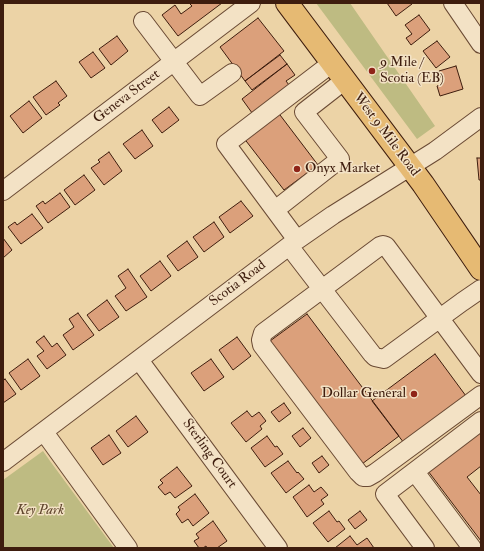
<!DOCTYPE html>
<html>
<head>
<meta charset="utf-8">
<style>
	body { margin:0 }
	#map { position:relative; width:484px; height:551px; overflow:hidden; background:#ecd3a6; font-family:"IM FELL Double Pica",serif }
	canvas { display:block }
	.frame { position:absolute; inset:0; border:4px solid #3e1d0e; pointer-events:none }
</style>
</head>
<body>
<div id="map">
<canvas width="484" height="551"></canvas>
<div class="frame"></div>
</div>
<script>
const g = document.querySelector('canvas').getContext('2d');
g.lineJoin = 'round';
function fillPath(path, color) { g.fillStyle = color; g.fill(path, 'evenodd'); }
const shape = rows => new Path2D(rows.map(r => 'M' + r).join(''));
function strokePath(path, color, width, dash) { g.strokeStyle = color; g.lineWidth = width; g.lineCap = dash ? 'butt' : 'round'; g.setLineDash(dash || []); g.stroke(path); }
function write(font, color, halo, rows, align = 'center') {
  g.font = font + ' "IM FELL Double Pica",serif'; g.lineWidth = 3; g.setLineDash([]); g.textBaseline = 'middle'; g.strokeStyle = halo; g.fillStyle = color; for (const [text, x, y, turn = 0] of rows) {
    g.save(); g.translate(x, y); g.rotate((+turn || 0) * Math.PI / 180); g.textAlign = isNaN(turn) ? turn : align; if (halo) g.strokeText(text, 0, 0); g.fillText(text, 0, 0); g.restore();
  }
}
const green = shape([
	[316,3,350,3,435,126,417,139],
	[43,451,50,461,114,548,3,548,3,480]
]);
const building = shape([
	[189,3,222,3,178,36,162,15,175,5,181,14,192,6,189,3],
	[387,3,411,3,412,4,396,16,387,3],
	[419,15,430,30,411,45,406,38,412,34,405,25,419,15],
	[258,18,284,51,245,81,220,47,258,18],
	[117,36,128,51,111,65,99,49,117,36],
	[437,41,450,57,436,68,423,51,437,41],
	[93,52,105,68,91,78,79,62,93,52],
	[280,55,287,64,252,90,245,81,280,55],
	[287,64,295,75,286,81,292,89,255,117,242,99,287,64],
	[456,66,463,89,440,96,437,86,443,84,439,71,456,66],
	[56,81,67,96,58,103,60,105,46,115,33,97,56,81],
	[29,101,42,118,23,133,10,116,29,101],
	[169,107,179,120,162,133,152,120,169,107],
	[277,111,318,165,284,190,243,137,277,111],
	[142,130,153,146,135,159,123,144,142,130],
	[109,152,122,171,104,185,91,168,100,162,98,160,109,152],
	[477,158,481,158,481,180,479,180,477,158],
	[84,175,95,190,75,205,64,190,84,175],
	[60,193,70,207,48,223,36,206,43,201,45,204,60,193],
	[241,201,253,216,230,233,219,217,241,201],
	[32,214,43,228,21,244,8,227,15,222,17,225,32,214],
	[214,222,224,237,204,252,193,237,214,222],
	[3,238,12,250,3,258,3,238],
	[187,241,198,257,178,271,167,256,187,241],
	[160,261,171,276,151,291,140,276,160,261],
	[128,269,147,297,126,311,115,296,126,288,118,276,128,269],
	[107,300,119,317,99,331,87,315,107,300],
	[78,313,94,335,73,350,63,335,74,327,69,319,78,313],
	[307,314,399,436,362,464,270,341,307,314],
	[44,336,52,347,57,343,66,355,47,369,37,356,44,351,36,342,44,336],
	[237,337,251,356,233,370,219,350,237,337],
	[435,354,466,396,404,443,372,401,435,354],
	[28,359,40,376,21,390,9,373,28,359],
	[211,359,224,377,204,391,191,373,211,359],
	[5,379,16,394,3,403,3,381,5,379],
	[284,403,291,413,279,422,271,412,284,403],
	[247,411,252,417,259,412,266,421,260,426,262,429,246,442,231,423,247,411],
	[136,416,148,432,128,447,116,431,136,416],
	[303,428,311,438,300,447,292,436,303,428],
	[481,432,481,466,467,477,481,495,481,541,428,471,481,432],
	[109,435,121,453,103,465,91,448,109,435],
	[267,436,275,447,277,446,283,454,265,467,251,448,267,436],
	[322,456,329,465,319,473,312,463,322,456],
	[288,461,297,473,298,472,304,479,286,493,271,473,288,461],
	[177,467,192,486,175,498,170,492,165,495,158,487,163,483,160,480,177,467],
	[309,485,314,492,321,487,328,495,321,500,324,504,307,517,293,497,309,485],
	[195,494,209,513,193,526,188,519,182,523,176,514,180,510,178,507,195,494],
	[329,511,337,522,339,521,345,529,328,542,313,523,329,511],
	[360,511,367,520,355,529,348,520,360,511],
	[213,521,227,541,217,548,207,548,206,546,203,548,199,548,194,541,199,538,196,534,213,521],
	[350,536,357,545,367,538,374,548,335,548,350,536]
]);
const minor = shape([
	[453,3,481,44],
	[143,21,200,96,232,73],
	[3,191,251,3],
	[275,210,340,159,304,112,345,80],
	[297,240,226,144,332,63],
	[289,246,372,354,375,357,384,359,462,302,481,289],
	[139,360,278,548],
	[481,374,386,246,383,245,380,246,263,333,261,340,262,345,358,472,363,477,368,477,375,473,481,395],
	[44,432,128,548],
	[3,462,297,240,333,215,435,151,481,117],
	[415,472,472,548],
	[425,548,385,494,481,421]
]);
const major = shape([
	[287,3,423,184,481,269]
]);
const markers = [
	[372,71,4,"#8f2418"],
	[297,169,4,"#8f2418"],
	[414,394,4,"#8f2418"]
];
const poiNames = [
	["9 Mile /",380,63],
	["Scotia (EB)",380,79],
	["Onyx Market",305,169],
	["Dollar General",406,394,"right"]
];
const streetNames = [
	["Geneva Street",127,97,-37],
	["West 9 Mile Road",386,135,53],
	["Scotia Road",238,284,-37],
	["Sterling Court",209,454,54]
];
const parkNames = [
	["Key Park",40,511]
];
fillPath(green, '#bebb82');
fillPath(building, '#dba07b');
strokePath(building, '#3e1d0e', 1);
strokePath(minor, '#6a4a34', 20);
strokePath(major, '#3e1d0e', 24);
strokePath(minor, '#f3e2c5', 18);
strokePath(major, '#e6ba73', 22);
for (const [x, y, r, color] of markers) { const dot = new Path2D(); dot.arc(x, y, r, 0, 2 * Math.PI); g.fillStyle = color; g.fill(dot); strokePath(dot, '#f3e2c5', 1.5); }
write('14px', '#3e1d0e', '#f3e2c5', poiNames, 'left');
write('14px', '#3e1d0e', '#f3e2c5', streetNames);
write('italic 14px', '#5e442b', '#f3e2c5', parkNames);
</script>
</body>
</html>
